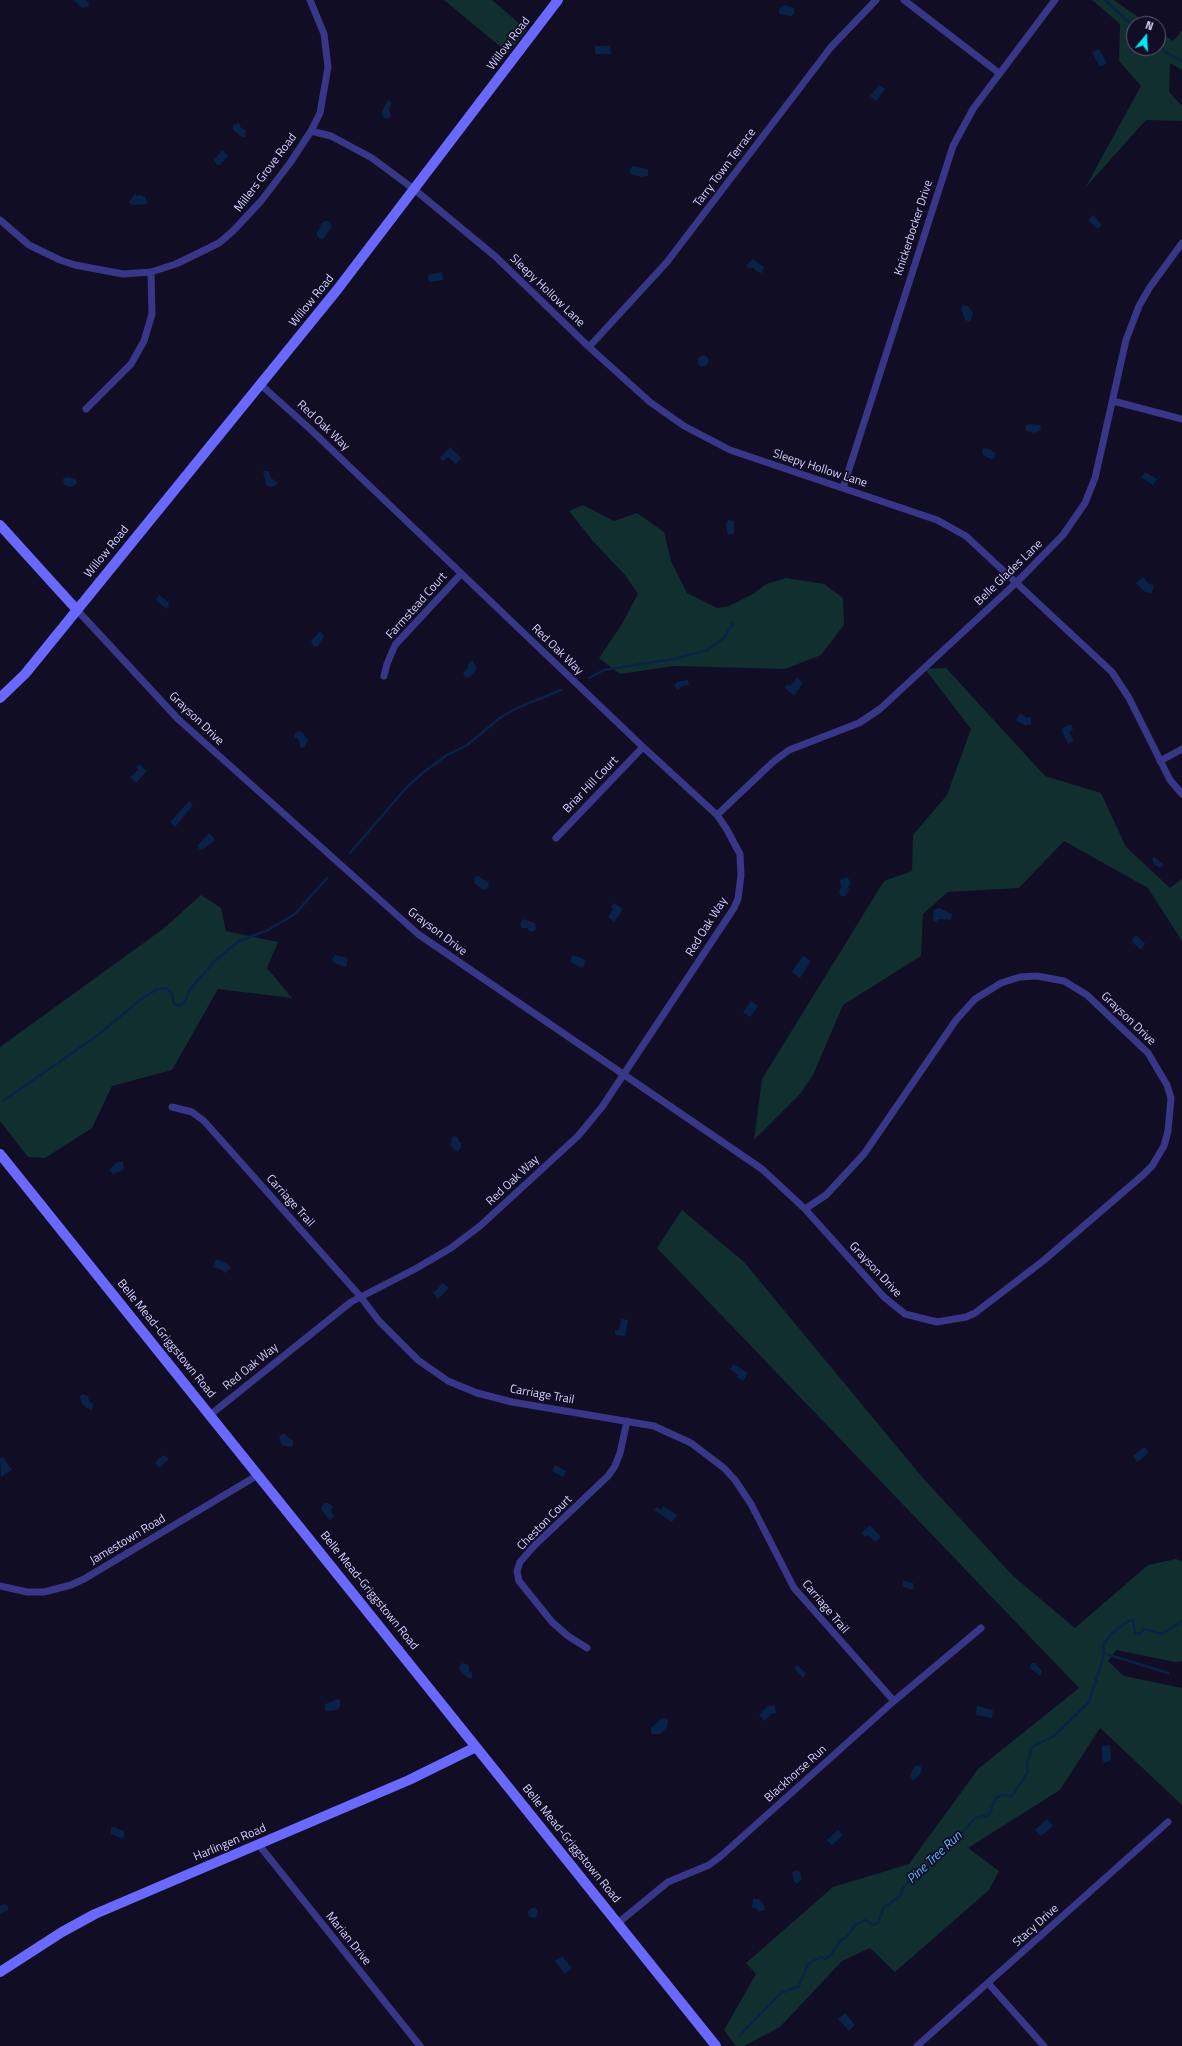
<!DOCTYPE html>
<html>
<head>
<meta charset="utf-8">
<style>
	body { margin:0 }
	#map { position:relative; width:1182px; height:2046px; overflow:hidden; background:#110d25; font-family:"Titillium Web",sans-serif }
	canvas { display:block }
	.north { position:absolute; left:1126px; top:16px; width:40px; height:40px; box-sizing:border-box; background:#110d25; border:1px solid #605b7c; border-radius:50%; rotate:18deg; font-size:11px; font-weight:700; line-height:16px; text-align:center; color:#d6d1ff }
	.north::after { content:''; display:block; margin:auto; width:14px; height:18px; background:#00e9fc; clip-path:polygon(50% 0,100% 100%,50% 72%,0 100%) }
</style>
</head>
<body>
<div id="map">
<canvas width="1182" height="2046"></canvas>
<div class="north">N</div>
</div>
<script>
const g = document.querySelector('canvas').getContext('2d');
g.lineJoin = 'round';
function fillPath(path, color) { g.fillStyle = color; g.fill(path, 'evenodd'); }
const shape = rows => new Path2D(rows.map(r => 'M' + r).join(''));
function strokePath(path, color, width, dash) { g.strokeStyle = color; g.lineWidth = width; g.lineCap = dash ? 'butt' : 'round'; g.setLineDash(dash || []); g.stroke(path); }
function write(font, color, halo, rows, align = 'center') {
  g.font = font + ' "Titillium Web",sans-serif'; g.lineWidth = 3.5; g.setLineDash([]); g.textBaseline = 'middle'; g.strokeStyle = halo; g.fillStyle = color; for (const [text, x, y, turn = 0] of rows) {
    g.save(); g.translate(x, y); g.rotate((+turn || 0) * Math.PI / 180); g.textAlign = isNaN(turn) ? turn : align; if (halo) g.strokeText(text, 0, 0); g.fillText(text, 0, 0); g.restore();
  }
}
const green = shape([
	[444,0,492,0,527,30,508,53],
	[1092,0,1114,0,1148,24,1134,24,1134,48,1158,48,1158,31,1173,41,1182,30,1182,70,1170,63,1169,92,1182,106,1182,121,1146,120,1085,188,1141,86,1119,61,1120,24],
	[583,505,614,521,637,513,664,532,671,561,687,593,717,608,729,606,753,594,766,584,786,578,824,584,843,598,844,625,821,655,785,669,674,666,620,674,599,658,622,624,638,594,625,575,592,540,569,511],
	[946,668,1045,776,1101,793,1126,847,1170,888,1182,879,1182,941,1148,888,1064,841,1019,888,948,892,923,914,921,956,843,1005,813,1075,800,1094,754,1140,762,1079,884,881,912,871,913,835,947,795,971,729,925,669],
	[201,895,221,908,226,931,278,942,267,968,292,998,218,989,172,1070,112,1086,92,1128,45,1158,28,1157,0,1121,0,1047,163,929],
	[682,1210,744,1262,922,1477,1013,1576,1075,1628,1148,1565,1176,1559,1182,1562,1182,1661,1175,1662,1116,1650,1108,1661,1124,1676,1182,1688,1182,1805,1100,1728,1060,1790,968,1848,999,1871,989,1890,895,1972,870,1948,842,1961,780,2027,744,2046,736,2046,724,2030,756,1974,746,1963,833,1887,909,1864,978,1769,1079,1688,657,1248]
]);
const water = shape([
	[74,0,86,0,89,2,88,7,82,8],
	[784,5,794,8,794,14,791,16,779,14,779,9],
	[595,46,610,46,611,54,595,54],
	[1099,49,1107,63,1100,67,1092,52],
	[879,85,885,89,876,101,870,96],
	[388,100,392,102,389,109,391,115,390,118,385,119,381,113],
	[239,123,241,128,246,130,245,137,242,137,233,130,233,125],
	[222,150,228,156,220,165,217,165,214,160],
	[633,166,648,169,648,176,641,177,631,174,629,170],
	[135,194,137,196,140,195,145,197,148,204,131,205,129,202],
	[1093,215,1102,225,1098,229,1088,220],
	[325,221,328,221,332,226,324,238,320,239,317,236,317,232,321,226,320,225],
	[752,259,764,267,762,273,757,272,754,268,749,268,746,266],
	[442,272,443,280,429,282,428,275],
	[963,305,968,306,973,313,970,322,965,320,961,308],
	'697.5 361a5.5 5.5 0 1 1 11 0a5.5 5.5 0 1 1-11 0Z',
	[1028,424,1040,425,1041,430,1035,433,1026,431,1026,426],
	[450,447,461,458,456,464,448,457,443,461,440,458],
	[984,448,990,449,995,453,995,458,991,459,983,455,982,450],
	[263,471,269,471,271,478,277,482,277,485,271,487,266,485],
	[1145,472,1157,479,1153,485,1141,477],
	[66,477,76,479,77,484,70,487,64,485,63,479],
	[728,520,734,521,734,534,728,535,726,525],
	[1143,577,1149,584,1154,585,1152,593,1145,592,1136,583],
	[159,595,168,602,169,606,166,609,156,600],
	[320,631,324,636,318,646,314,647,311,641],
	[470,661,473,661,477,669,470,677,466,678,463,673,467,669],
	[797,678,803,683,794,696,785,688,788,684,790,686],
	[688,680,689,685,682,686,678,690,674,686,677,682],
	[1019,714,1022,714,1026,718,1031,717,1031,724,1026,726,1016,720],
	[1071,724,1073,730,1069,732,1074,741,1068,744,1061,729],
	[297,731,302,732,308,740,304,748,300,747,299,740,295,738,294,735],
	[139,764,147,771,136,783,130,777,138,770,136,767],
	[189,801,193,805,175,827,170,822],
	[209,833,214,838,214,841,202,850,199,849,197,846],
	[1154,857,1163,864,1162,867,1160,868,1154,864,1152,859],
	[478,876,488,882,489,886,486,889,483,890,474,883,475,877],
	[847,877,851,882,848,887,849,890,845,896,841,896,839,893,841,886,840,880],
	[614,903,623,909,614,922,608,917,613,909,611,907],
	[939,908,952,914,951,920,939,919,936,922,933,920,934,910],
	[523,919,535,923,536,930,530,932,527,928,522,928,520,924],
	[1134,936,1137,936,1145,943,1142,949,1140,949,1132,942],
	[335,955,348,958,346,967,334,963,332,959],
	[573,955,581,958,585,961,584,966,581,968,571,962,571,958],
	[803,956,811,961,800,978,792,972],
	[751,1001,758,1006,750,1017,743,1012],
	[455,1136,458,1138,458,1141,461,1142,461,1148,457,1152,450,1145,452,1137],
	[117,1162,123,1162,124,1170,113,1174,109,1170],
	[216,1259,227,1263,231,1268,225,1273,222,1270,213,1267],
	[443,1283,449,1288,438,1299,433,1293],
	[621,1319,628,1320,625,1336,615,1335,615,1330,619,1330],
	[734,1364,748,1373,743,1381,737,1377,738,1375,730,1369],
	[82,1394,88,1396,89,1401,93,1404,92,1410,87,1408,82,1404,80,1397],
	[282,1434,285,1434,287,1437,293,1440,293,1446,290,1447,282,1445,279,1437],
	[1143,1448,1146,1448,1148,1453,1138,1462,1136,1461,1133,1456],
	[163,1455,168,1458,168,1460,159,1468,155,1463],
	[3,1457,12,1470,1,1477,0,1459],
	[555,1465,566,1471,563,1477,552,1471],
	[324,1503,328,1503,333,1506,331,1511,334,1516,330,1521,321,1509],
	[663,1506,677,1515,672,1522,654,1510,657,1507,661,1510],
	[870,1525,881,1537,875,1542,868,1535,865,1537,861,1533],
	[903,1581,913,1583,914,1588,911,1590,903,1586],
	[461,1663,469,1665,469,1671,472,1673,472,1678,469,1679,459,1670],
	[1032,1663,1035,1663,1042,1671,1040,1676,1030,1668,1030,1665],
	[797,1665,806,1673,804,1677,802,1677,795,1669],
	[340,1699,340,1707,336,1710,328,1711,325,1710,325,1704,332,1702,334,1700],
	[774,1705,776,1713,773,1713,764,1721,759,1715,768,1706],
	[977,1706,993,1710,992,1718,976,1715],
	[662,1718,668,1720,667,1727,660,1734,651,1734,651,1728],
	[1110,1745,1111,1760,1104,1763,1102,1758,1102,1746],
	[920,1765,922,1770,920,1774,913,1781,910,1775,915,1766],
	[1047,1819,1053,1826,1041,1836,1035,1830],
	[114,1827,124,1831,124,1837,121,1838,111,1834,111,1828],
	[838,1830,843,1835,832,1845,827,1840],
	[796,1870,800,1872,802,1879,797,1884,794,1881,792,1873],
	[753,1899,759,1899,764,1905,765,1910,759,1912,756,1908,752,1908],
	[4,1904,8,1906,8,1910,0,1914,0,1906],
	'528 1913a5 5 0 1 1 10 0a5 5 0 1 1-10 0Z',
	[562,1956,572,1968,565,1974,555,1961],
	[845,2013,855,2025,849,2031,838,2019]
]);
const stream = shape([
	[1105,0,1134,27],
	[1158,43,1167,53,1182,61],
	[589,678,604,670,674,659,707,650,724,638,733,623],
	[350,853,406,788,425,771,447,755,467,745,501,717,517,708,561,690],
	[3,1101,98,1035,140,1000,157,989,166,988,172,994,174,1004,180,1006,185,1001,190,989,216,960,239,941,268,930,295,914,327,878],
	[1103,1653,1168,1673],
	[739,2036,781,1993,799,1986,808,1964,821,1957,825,1959,831,1955,841,1940,846,1938,855,1925,865,1920,874,1925,879,1922,883,1908,900,1896,903,1888,912,1878,928,1867,940,1853,956,1840,975,1818,989,1815,996,1798,1002,1795,1012,1796,1028,1772,1027,1763,1032,1747,1054,1736,1089,1702,1103,1658,1104,1644,1110,1635,1128,1621,1133,1620,1135,1633,1140,1634,1144,1629,1162,1634,1182,1621]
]);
const street = shape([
	[904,0,999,73],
	[311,131,331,136,372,158,415,190,496,257,589,347,650,402,684,426,730,450,937,520,966,536,1112,672,1129,698,1170,780,1182,794],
	[0,220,29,245,60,260,75,265,123,274,151,272,176,264,219,243,233,231,261,201,290,163,311,131,320,113,328,67,324,34,310,0],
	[589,347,667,262,831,47,876,0],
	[1113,401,1182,419],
	[86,409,131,364,144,341,152,314,151,272],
	[843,488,953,146,973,109,1055,0],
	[77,610,178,719,418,934,762,1169,805,1209],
	[384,676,387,664,395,645,461,574],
	[1160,761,1182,749],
	[717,815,773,762,789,750,859,723,880,709,1017,582,1063,535,1085,503,1095,478,1126,340,1139,306,1150,287,1182,243],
	[556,838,643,747],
	[1037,976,1064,981,1087,995,1148,1053,1167,1085,1171,1098,1168,1131,1164,1146,1152,1166,1143,1175,1043,1261,975,1313,966,1317,937,1322,905,1314,884,1297,805,1209,826,1195,864,1154,956,1020,975,999,1001,983,1020,977,1037,976],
	[172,1107,192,1112,204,1121,360,1296,379,1321,418,1360,448,1381,477,1393,512,1402,654,1426,691,1443,724,1468,735,1480,751,1504,794,1588,894,1701],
	[210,1415,351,1302,415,1269,451,1248,480,1226,578,1136,602,1107,734,908,738,899,741,875,740,854,726,828,717,815,643,747,309,428,261,385],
	[0,1586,27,1592,44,1592,71,1585,84,1579,258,1475],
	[587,1648,568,1636,552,1622,519,1581,517,1571,520,1562,534,1546,608,1476,615,1466,620,1453,627,1421],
	[259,1845,420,2046],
	[618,1923,668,1882,709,1865,721,1856,894,1701,981,1628],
	[988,1983,1044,2046],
	[917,2046,1168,1822]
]);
const secondary = shape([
	[0,525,77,610],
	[0,698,25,674,337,290,558,0],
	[0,1154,716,2046],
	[0,1972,62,1932,95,1914,409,1780,476,1747]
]);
const streetNames = [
	["Willow Road",509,44,-53],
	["Tarry Town Terrace",725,168,-53],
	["Millers Grove Road",266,173,-53],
	["Knickerbocker Drive",914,228,-72],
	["Sleepy Hollow Lane",547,291,44],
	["Willow Road",312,301,-51],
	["Red Oak Way",323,426,43],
	["Sleepy Hollow Lane",820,469,18],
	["Willow Road",107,552,-51],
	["Belle Glades Lane",1009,573,-44],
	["Farmstead Court",417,606,-48],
	["Red Oak Way",557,650,44],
	["Grayson Drive",196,719,44],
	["Briar Hill Court",591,785,-46],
	["Red Oak Way",707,927,-58],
	["Grayson Drive",437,932,37],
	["Grayson Drive",1128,1019,44],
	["Red Oak Way",513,1181,-43],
	["Carriage Trail",290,1201,48],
	["Grayson Drive",875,1270,47],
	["Belle Mead-Griggstown Road",166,1339,51],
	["Red Oak Way",251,1367,-39],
	["Carriage Trail",542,1395,10],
	["Cheston Court",545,1523,-45],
	["Jamestown Road",128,1540,-31],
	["Belle Mead-Griggstown Road",369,1591,51],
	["Carriage Trail",825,1607,50],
	["Blackhorse Run",796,1774,-42],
	["Harlingen Road",230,1843,-23],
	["Belle Mead-Griggstown Road",571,1844,51],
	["Stacy Drive",1036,1926,-42],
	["Marian Drive",348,1939,51]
];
const waterNames = [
	["Pine Tree Run",935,1858,-43]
];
fillPath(green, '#102f2e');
fillPath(water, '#092248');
strokePath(stream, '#092248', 2.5);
strokePath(street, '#373687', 7);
strokePath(secondary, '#6968ff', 10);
write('12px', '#d6d1ff', '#110d25', streetNames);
write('italic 13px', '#5fb9ff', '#110d25', waterNames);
</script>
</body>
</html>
